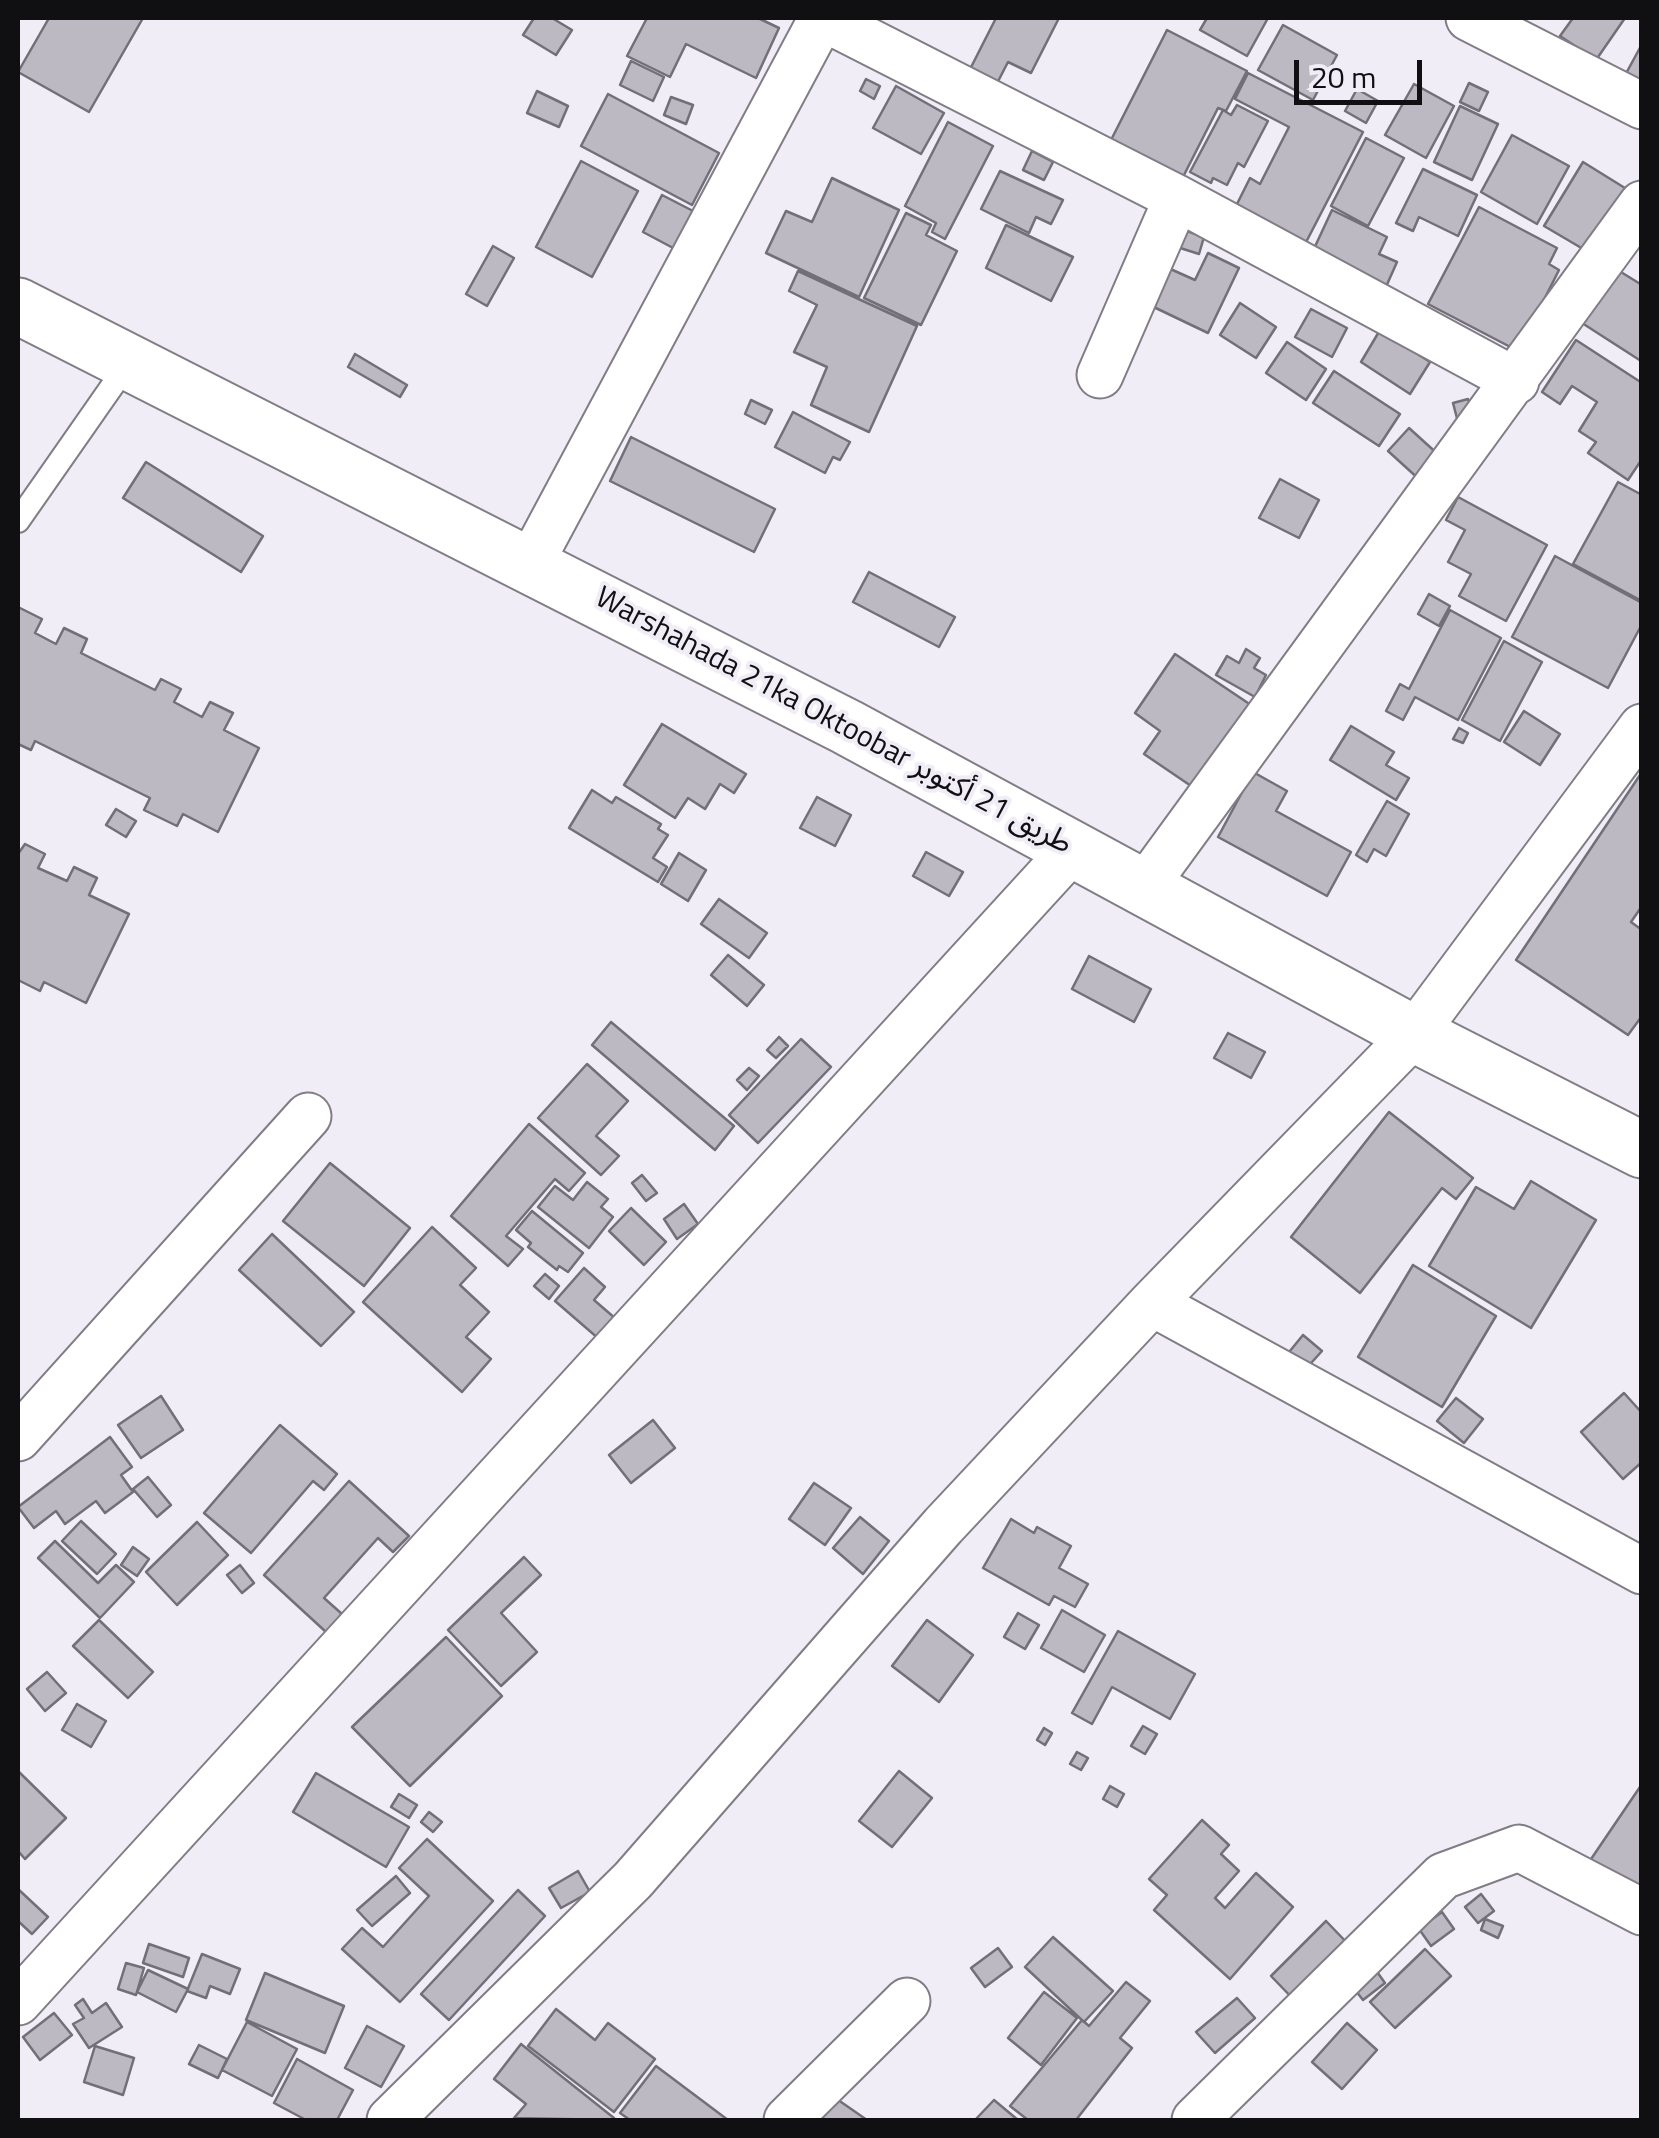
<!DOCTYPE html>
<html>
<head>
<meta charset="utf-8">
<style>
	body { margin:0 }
	#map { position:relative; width:1659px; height:2138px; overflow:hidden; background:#f1edf7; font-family:"Titillium Web",sans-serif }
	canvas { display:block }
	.frame { position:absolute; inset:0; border:20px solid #100f12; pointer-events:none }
	.scale { position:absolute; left:1294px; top:60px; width:128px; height:45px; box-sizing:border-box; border:5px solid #100f12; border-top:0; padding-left:12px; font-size:30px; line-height:35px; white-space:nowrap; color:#100f12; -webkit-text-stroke:8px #f1edf7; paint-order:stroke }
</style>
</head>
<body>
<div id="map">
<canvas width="1659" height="2138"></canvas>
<div class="frame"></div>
<div class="scale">20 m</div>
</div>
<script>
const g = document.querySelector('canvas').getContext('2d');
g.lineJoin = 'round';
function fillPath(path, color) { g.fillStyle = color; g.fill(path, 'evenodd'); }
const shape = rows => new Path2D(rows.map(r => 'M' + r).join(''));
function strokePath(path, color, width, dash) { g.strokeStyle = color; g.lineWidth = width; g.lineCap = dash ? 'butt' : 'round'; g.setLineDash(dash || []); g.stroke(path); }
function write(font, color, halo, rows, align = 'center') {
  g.font = font + ' "Titillium Web","Noto Sans Arabic",sans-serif'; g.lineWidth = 8; g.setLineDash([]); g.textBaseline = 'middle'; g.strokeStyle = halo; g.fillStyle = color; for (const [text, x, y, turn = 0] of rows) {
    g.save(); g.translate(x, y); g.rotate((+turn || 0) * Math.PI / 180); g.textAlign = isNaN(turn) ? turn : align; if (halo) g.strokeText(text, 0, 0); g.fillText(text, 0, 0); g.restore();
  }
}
const building = shape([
	[49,18,143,18,89,112,18,72,49,18],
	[534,18,552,18,572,30,556,55,523,35,534,18],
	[647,18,758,18,779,28,756,78,686,44,670,77,627,56,647,18],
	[996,18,1059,18,1031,73,1008,62,990,97,963,83,996,18],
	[1207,18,1268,18,1247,56,1200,30,1207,18],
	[1573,18,1625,18,1596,60,1560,36,1573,18],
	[1283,25,1337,55,1313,100,1258,70,1283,25],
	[1167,30,1247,71,1226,111,1218,108,1183,177,1111,140,1167,30],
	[1642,44,1642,89,1623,79,1642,44],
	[631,61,664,77,653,101,620,85,631,61],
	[1248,73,1363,132,1302,250,1232,214,1250,178,1260,184,1289,127,1235,99,1248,73],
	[866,79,880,86,874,99,860,91,866,79],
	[1469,83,1488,92,1479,111,1460,102,1469,83],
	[1414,84,1454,106,1426,158,1385,135,1414,84],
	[896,86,944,113,921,154,873,128,896,86],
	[1357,89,1378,101,1366,123,1345,111,1357,89],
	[537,91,568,106,559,127,527,113,537,91],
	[608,94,719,153,692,205,581,146,608,94],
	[671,97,693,105,686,124,664,115,671,97],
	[1237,105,1268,121,1244,167,1238,163,1227,185,1213,178,1211,183,1190,172,1223,110,1231,115,1237,105],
	[1460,106,1498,124,1472,180,1434,162,1460,106],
	[948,122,993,146,945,239,932,232,936,223,905,206,948,122],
	[1512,135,1569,166,1537,224,1481,192,1512,135],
	[1366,138,1404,158,1368,226,1331,206,1366,138],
	[1032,151,1053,162,1044,180,1023,170,1032,151],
	[581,161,638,191,592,277,536,247,581,161],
	[1583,162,1633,193,1595,256,1544,226,1583,162],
	[1423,169,1477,195,1458,236,1419,217,1413,231,1396,223,1423,169],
	[1000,171,1063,200,1051,224,1036,217,1029,233,981,209,1000,171],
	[832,178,899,210,859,297,766,253,786,211,812,222,832,178],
	[662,195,695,212,675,249,643,232,662,195],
	[1479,207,1557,248,1549,264,1559,270,1518,351,1428,304,1479,207],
	[1332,210,1387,237,1379,254,1397,262,1385,289,1312,253,1332,210],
	[906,213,931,225,926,235,957,251,921,325,864,298,906,213],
	[1006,225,1073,257,1051,301,986,268,1006,225],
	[1181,229,1204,237,1199,254,1174,246,1181,229],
	[493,246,514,258,487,306,466,294,493,246],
	[1208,253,1239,268,1208,333,1139,300,1157,263,1195,280,1208,253],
	[1616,269,1642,285,1641,361,1582,323,1616,269],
	[798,271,917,326,869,432,811,405,827,367,794,352,817,305,789,291,798,271],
	[1240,303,1276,327,1256,358,1220,335,1240,303],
	[1311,309,1347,328,1332,357,1295,337,1311,309],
	[1380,330,1430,362,1410,394,1361,362,1380,330],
	[1576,340,1642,383,1642,459,1628,480,1588,453,1596,442,1579,431,1597,402,1572,386,1560,404,1542,392,1576,340],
	[1287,342,1326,369,1306,400,1266,373,1287,342],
	[355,354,407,385,400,397,348,367,355,354],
	[1334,371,1400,414,1379,446,1313,403,1334,371],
	[1468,399,1475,422,1459,426,1453,403,1468,399],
	[751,400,772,410,765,424,745,414,751,400],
	[793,412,850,442,840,460,833,457,825,473,775,447,793,412],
	[1409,428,1441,457,1421,481,1388,451,1409,428],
	[631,437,775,509,754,552,610,481,631,437],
	[146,462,263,536,241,572,123,498,146,462],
	[1280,479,1319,500,1299,538,1259,518,1280,479],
	[1618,482,1642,495,1642,601,1573,564,1618,482],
	[1458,497,1547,545,1506,621,1459,596,1471,574,1448,562,1465,530,1446,520,1458,497],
	[1555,556,1642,603,1642,624,1608,688,1512,637,1555,556],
	[869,572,955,617,939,647,853,602,869,572],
	[1429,594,1450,606,1439,626,1418,614,1429,594],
	[18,607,42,619,35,633,56,644,64,628,87,639,81,653,155,690,161,679,181,689,174,702,202,717,210,702,233,713,224,730,259,748,218,832,183,814,177,826,144,810,150,798,35,741,31,750,18,744,18,607],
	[1450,610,1501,638,1458,720,1415,697,1403,720,1386,711,1400,684,1409,689,1450,610],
	[1504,641,1542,662,1500,741,1462,720,1504,641],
	[1246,649,1260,658,1254,668,1266,675,1255,697,1216,675,1227,656,1239,663,1246,649],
	[1175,654,1251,705,1194,788,1144,754,1160,731,1135,713,1175,654],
	[1524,711,1560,734,1540,765,1504,742,1524,711],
	[662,724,746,774,734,793,720,784,705,809,688,798,675,818,624,785,662,724],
	[1351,726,1394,752,1386,765,1409,778,1396,800,1330,760,1351,726],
	[1459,728,1468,733,1463,743,1453,739,1459,728],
	[1253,772,1287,791,1276,811,1351,852,1327,896,1218,837,1253,772],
	[1642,772,1642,906,1631,922,1642,930,1642,1016,1628,1035,1516,960,1642,772],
	[592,790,612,803,616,797,661,824,658,829,668,835,653,858,667,867,658,882,569,828,592,790],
	[817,797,851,815,835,846,800,828,817,797],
	[1387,801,1409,814,1386,856,1374,849,1367,862,1356,855,1387,801],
	[116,809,136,821,126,837,106,825,116,809],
	[25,844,45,854,38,868,67,881,74,867,97,878,89,895,129,914,86,1003,44,982,40,991,18,980,18,854,25,844],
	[926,852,963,872,949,896,913,876,926,852],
	[679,853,706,870,688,901,661,884,679,853],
	[719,899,767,933,749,958,701,924,719,899],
	[728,955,764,985,747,1006,711,975,728,955],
	[1089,956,1151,989,1134,1022,1072,989,1089,956],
	[611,1022,734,1126,715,1150,592,1045,611,1022],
	[1228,1033,1265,1052,1251,1078,1214,1058,1228,1033],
	[779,1037,788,1046,776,1058,767,1050,779,1037],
	[801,1039,831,1067,758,1143,729,1115,801,1039],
	[587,1064,628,1101,596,1136,619,1156,601,1175,538,1118,587,1064],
	[749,1068,759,1076,747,1090,737,1080,749,1068],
	[1389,1112,1473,1178,1456,1199,1442,1188,1360,1293,1291,1237,1389,1112],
	[529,1124,585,1173,569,1191,555,1179,506,1236,523,1249,508,1266,451,1216,529,1124],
	[330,1163,410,1228,364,1286,283,1221,330,1163],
	[642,1175,657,1193,646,1201,632,1183,642,1175],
	[1531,1181,1596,1220,1531,1328,1429,1266,1476,1187,1514,1209,1531,1181],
	[587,1182,608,1199,601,1207,613,1217,589,1248,538,1207,555,1186,573,1200,587,1182],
	[684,1204,698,1224,677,1239,664,1219,684,1204],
	[631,1208,666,1242,644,1265,609,1231,631,1208],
	[532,1211,583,1253,568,1272,559,1266,557,1270,528,1247,531,1243,516,1230,532,1211],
	[432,1227,476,1268,460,1285,489,1312,466,1337,491,1359,462,1392,363,1302,432,1227],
	[272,1234,354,1312,321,1346,239,1270,272,1234],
	[1413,1265,1496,1316,1442,1407,1358,1357,1413,1265],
	[584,1268,605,1287,594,1300,616,1319,599,1339,555,1301,584,1268],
	[545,1274,559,1286,549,1299,534,1286,545,1274],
	[1303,1335,1322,1351,1303,1372,1285,1357,1303,1335],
	[1624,1393,1642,1413,1642,1462,1623,1479,1581,1432,1624,1393],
	[161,1396,183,1430,141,1458,118,1425,161,1396],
	[1456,1398,1483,1419,1464,1443,1437,1421,1456,1398],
	[653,1420,675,1448,631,1483,609,1455,653,1420],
	[280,1425,337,1474,324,1490,313,1481,251,1553,204,1513,280,1425],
	[110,1437,132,1467,121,1475,133,1492,105,1513,96,1501,65,1524,56,1511,34,1528,18,1507,110,1437],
	[148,1477,171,1505,157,1517,133,1489,148,1477],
	[349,1481,409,1536,393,1552,378,1538,324,1598,342,1614,326,1632,264,1575,349,1481],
	[814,1483,851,1508,825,1545,789,1519,814,1483],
	[860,1517,889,1541,863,1574,833,1548,860,1517],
	[1011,1519,1034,1533,1037,1527,1071,1546,1059,1568,1088,1584,1075,1607,1054,1596,1049,1605,983,1568,1011,1519],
	[81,1521,116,1554,97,1574,62,1541,81,1521],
	[197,1522,228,1555,177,1605,146,1572,197,1522],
	[55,1541,98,1583,116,1565,134,1582,100,1618,38,1558,55,1541],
	[133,1547,149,1559,137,1576,121,1565,133,1547],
	[524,1557,541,1575,501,1613,537,1652,501,1686,448,1630,524,1557],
	[240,1565,254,1583,242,1593,227,1575,240,1565],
	[1062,1610,1105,1635,1084,1672,1041,1648,1062,1610],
	[1018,1613,1039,1625,1025,1649,1004,1637,1018,1613],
	[99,1620,153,1672,128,1698,73,1646,99,1620],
	[927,1620,973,1655,939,1702,892,1666,927,1620],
	[1118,1631,1195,1674,1170,1719,1112,1687,1092,1724,1072,1713,1118,1631],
	[446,1637,502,1696,410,1786,352,1727,446,1637],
	[47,1672,66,1693,45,1711,27,1689,47,1672],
	[77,1704,106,1721,91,1747,62,1730,77,1704],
	[1143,1726,1157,1734,1145,1754,1131,1746,1143,1726],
	[1044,1728,1052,1733,1045,1745,1037,1740,1044,1728],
	[1077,1752,1088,1758,1081,1770,1070,1764,1077,1752],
	[18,1771,66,1818,25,1859,18,1851,18,1771],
	[899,1771,932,1798,892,1847,859,1821,899,1771],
	[316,1773,409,1827,386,1867,293,1812,316,1773],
	[1642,1784,1642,1901,1587,1865,1642,1784],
	[1110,1786,1124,1794,1117,1807,1103,1799,1110,1786],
	[399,1794,417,1805,409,1818,391,1807,399,1794],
	[429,1812,442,1822,433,1832,421,1822,429,1812],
	[1202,1820,1229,1845,1221,1854,1239,1871,1215,1898,1225,1908,1256,1873,1293,1907,1230,1979,1154,1910,1167,1895,1149,1879,1202,1820],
	[427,1839,493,1901,400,2002,342,1949,362,1928,383,1947,429,1896,399,1868,427,1839],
	[578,1871,590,1892,561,1908,549,1888,578,1871],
	[396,1876,410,1893,372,1926,357,1910,396,1876],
	[18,1889,48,1917,32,1934,18,1921,18,1889],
	[518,1890,545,1916,449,2020,421,1994,518,1890],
	[1481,1894,1494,1911,1478,1923,1465,1907,1481,1894],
	[1442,1912,1454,1929,1431,1946,1419,1929,1442,1912],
	[1485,1919,1503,1926,1498,1938,1481,1930,1485,1919],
	[1326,1921,1352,1948,1297,2003,1271,1976,1326,1921],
	[1053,1937,1113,1991,1084,2022,1025,1967,1053,1937],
	[149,1944,189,1958,183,1977,143,1963,149,1944],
	[998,1948,1012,1967,985,1987,971,1968,998,1948],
	[1425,1949,1451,1976,1395,2028,1370,2002,1425,1949],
	[202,1954,240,1969,230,1994,210,1986,206,1998,187,1991,202,1954],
	[126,1963,144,1968,136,1995,118,1989,126,1963],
	[1375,1969,1385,1983,1363,2000,1352,1986,1375,1969],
	[148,1970,188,1989,176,2012,137,1992,148,1970],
	[265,1973,344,2006,325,2053,246,2020,265,1973],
	[1126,1982,1150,2001,1120,2038,1132,2048,1076,2120,1028,2120,1010,2106,1082,2020,1089,2026,1126,1982],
	[1044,1992,1077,2018,1041,2065,1008,2038,1044,1992],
	[1237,1998,1255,2018,1215,2053,1196,2032,1237,1998],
	[83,1999,92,2013,106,2003,122,2027,89,2048,73,2024,84,2018,75,2005,83,1999],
	[556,2009,595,2040,608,2023,655,2059,614,2112,528,2046,556,2009],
	[54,2013,72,2035,40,2060,23,2037,54,2013],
	[247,2022,297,2049,272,2096,222,2070,247,2022],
	[1347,2023,1377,2050,1342,2089,1312,2062,1347,2023],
	[367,2026,404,2046,381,2087,345,2068,367,2026],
	[521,2044,614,2118,612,2120,514,2118,526,2104,494,2079,521,2044],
	[199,2045,227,2059,218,2078,189,2064,199,2045],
	[95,2046,134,2058,123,2095,84,2082,95,2046],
	[297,2059,353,2090,337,2120,306,2120,274,2103,297,2059],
	[656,2066,728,2120,630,2120,620,2113,656,2066],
	[831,2095,867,2120,813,2120,831,2095],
	[994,2100,1018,2120,975,2120,994,2100]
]);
const service = shape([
	[18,521,129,362]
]);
const minor = shape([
	[823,18,1177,198,1516,381],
	[1469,18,1642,106],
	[1100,375,1177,198],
	[530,564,822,18],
	[1145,886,1642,204],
	[1152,1303,1642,1571],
	[18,1438,308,1116],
	[18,2002,1073,849],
	[390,2120,633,1880,943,1526,1152,1303,1414,1034,1642,727],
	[787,2120,907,2001],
	[1195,2120,1443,1876,1519,1848,1642,1912]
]);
const primary = shape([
	[18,306,847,727,1414,1034,1642,1150]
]);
const streetNames = [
	["Warshahada 21ka Oktoobar طريق 21 أكتوبر",833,722,28]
];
fillPath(building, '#bdb9c3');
strokePath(building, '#736f78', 2.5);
strokePath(service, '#817d86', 26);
strokePath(minor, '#817d86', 49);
strokePath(primary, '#817d86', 59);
strokePath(service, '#fff', 22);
strokePath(minor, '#fff', 45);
strokePath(primary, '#fff', 55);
write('30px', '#100f12', '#f1edf7', streetNames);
</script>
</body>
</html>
